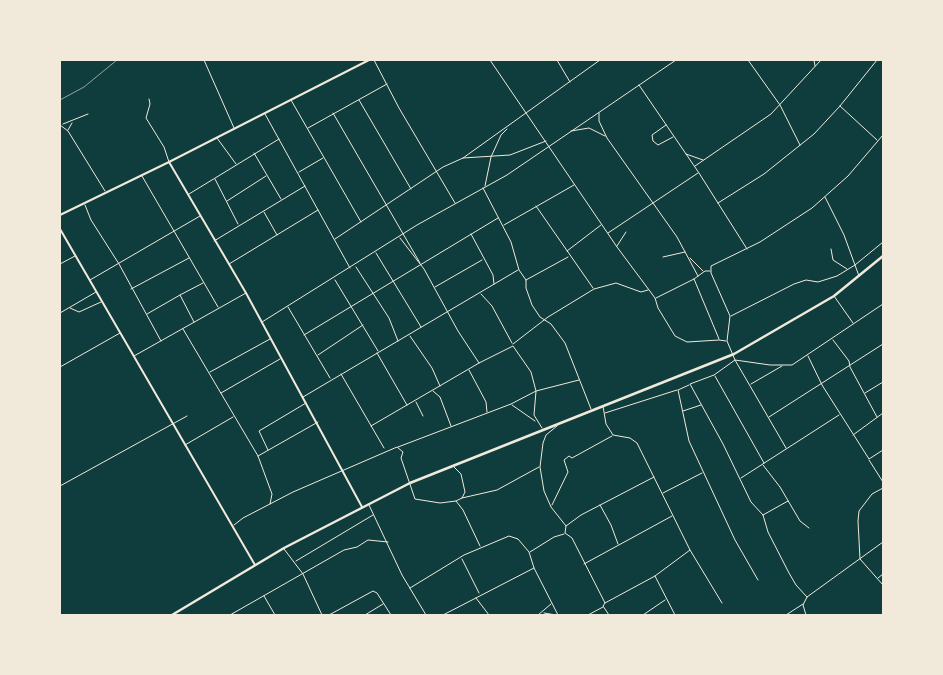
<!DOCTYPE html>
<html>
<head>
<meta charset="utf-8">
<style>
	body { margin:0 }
	#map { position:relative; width:943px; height:675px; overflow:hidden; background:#0f3d3e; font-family:Spectral,serif }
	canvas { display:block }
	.frame { position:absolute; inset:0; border:61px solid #f1e9da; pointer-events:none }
</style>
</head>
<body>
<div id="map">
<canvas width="943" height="675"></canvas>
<div class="frame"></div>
</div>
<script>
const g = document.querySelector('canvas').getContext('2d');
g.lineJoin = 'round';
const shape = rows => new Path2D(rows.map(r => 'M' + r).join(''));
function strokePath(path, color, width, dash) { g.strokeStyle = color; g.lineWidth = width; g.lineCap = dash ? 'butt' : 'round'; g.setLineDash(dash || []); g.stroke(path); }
const minor = shape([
	[204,60,234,128],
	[374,60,399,108,455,203],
	[490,60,617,247,655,298,658,308,675,336,687,342,719,340,726,341],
	[557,60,570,82],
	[748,60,780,105,800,145],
	[814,60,815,66],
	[639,85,699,173,747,249],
	[149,99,150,104,146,118,164,147,169,162],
	[291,100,361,222],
	[359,100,411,189],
	[840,106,877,140],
	[333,113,420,263],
	[599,113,599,121,607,138,677,237,698,276],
	[265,114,350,268],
	[63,124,88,114],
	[60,125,68,131,105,191],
	[666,125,652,135,653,141,658,145,673,137],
	[308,128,387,84],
	[68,130,72,123],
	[571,131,589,128,605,136],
	[217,138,236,164],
	[254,153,281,199],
	[686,154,703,160],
	[463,158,510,155,546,141],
	[695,166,771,114,821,60],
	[299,172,323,158],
	[142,176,218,307],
	[215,179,238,224],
	[485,186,491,157,501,135,507,129],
	[483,188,511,242,519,270,526,280,526,288,532,305,540,317,551,324,565,343,591,409],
	[189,194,279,139],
	[825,197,844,235,859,276],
	[227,201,266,176],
	[718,203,764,174,814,134,840,106,877,60],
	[85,205,91,220,119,264,161,341],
	[536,206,593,288],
	[264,212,277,235],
	[504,225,574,185],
	[608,233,698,173],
	[471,234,493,275,494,284],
	[400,238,424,269,458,331,479,363],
	[335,239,443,167,463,158,600,60],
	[214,241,305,186],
	[617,246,626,232],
	[831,249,833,260,847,269],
	[567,251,601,225],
	[376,253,421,327],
	[663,257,685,252],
	[690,258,703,271],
	[60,264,75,256],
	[229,264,318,210],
	[356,267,389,318,398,341],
	[694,279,719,339],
	[90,280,200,216],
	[335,280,378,351],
	[526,280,568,257],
	[435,287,482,260],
	[131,289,189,258],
	[481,294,492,306,512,343],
	[180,295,203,283],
	[834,296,853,323],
	[656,298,694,279,705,271,710,271],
	[288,307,330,378],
	[70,308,79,312,101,302],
	[60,313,96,292],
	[147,314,180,295,194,322],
	[731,316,794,284,806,280,818,282,837,276,855,265,883,242],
	[262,322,417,225,507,175,676,60],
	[183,329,258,456,272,494,270,504],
	[304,335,498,218],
	[410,336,432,368,440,386],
	[833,340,849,361,850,367,877,417],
	[513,344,548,317,594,289,616,283,641,292,648,290],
	[377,353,407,405],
	[318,355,363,325],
	[134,356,246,293],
	[808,356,822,385,869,459,883,450],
	[60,367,120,333],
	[469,370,486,402,487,412],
	[210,372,270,339],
	[341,374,384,448],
	[715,376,764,463],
	[751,384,782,366],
	[689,385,678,390,689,441,735,540,758,580],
	[433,391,440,397,451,426],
	[221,393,280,359],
	[865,393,883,382],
	[303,397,518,270],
	[416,402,423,416],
	[512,405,535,421],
	[603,406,606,424,613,435,630,438,637,443,690,550,655,576,605,603],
	[683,411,701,405],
	[605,413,677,390],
	[769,417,883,344],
	[371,426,479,363,513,346,531,372,536,391,534,415,542,428],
	[557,426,546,435,543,443,540,467,544,491,551,507,566,526,565,533,572,538,605,603,603,606,609,615],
	[853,435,883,413],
	[185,445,233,417],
	[398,447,511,404,536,391,579,380],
	[786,448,735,360,727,341,730,316,711,273,711,266,760,242,812,208,848,176,883,135],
	[268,450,259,431,306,403],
	[258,456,318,422],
	[869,460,883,482],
	[763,465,780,487,800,521,809,528],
	[741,478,839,415],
	[60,486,187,416],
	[883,488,872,494,859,511,858,521,860,559,883,585],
	[663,493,702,473],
	[462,498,497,490,539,467],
	[456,501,463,510,480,546],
	[369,505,402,575,426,615],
	[552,505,568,472,564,460,569,456,572,458,612,436],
	[600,505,611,525,618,544],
	[763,515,788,501],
	[234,525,243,518,293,492,397,447,403,452,401,458,415,499,440,503,456,501,462,498,465,492,461,474,453,466],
	[566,526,581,515,654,477],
	[284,549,303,574,322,615],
	[690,550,722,603],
	[530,552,554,537,564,534],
	[462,559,479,593],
	[296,561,373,515],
	[584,564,672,516],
	[655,576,675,615],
	[878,578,883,574],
	[410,588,464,555,509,536,518,539,529,552,534,568,558,615],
	[264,596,275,615],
	[807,597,796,585,789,573,768,532,763,515,751,502,723,444,690,384,714,375,735,360,770,365,792,365,883,304],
	[476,598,489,615],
	[544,613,556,615],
	[230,615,344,550,357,547,368,540,388,542],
	[329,615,373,591,377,593,391,615],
	[365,615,383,604],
	[443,615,534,568],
	[538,615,551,604],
	[588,615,603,607],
	[643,615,665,600],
	[786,615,803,604],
	[806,615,803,605,807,597,883,542]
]);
const tertiary = shape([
	[169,162,246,293,362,507],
	[60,215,169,162,369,60],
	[60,229,255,565]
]);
const trunk = shape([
	[172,615,284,548,410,483,734,354,834,296,883,256]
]);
const rail = shape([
	[60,100,84,87,117,60]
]);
strokePath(minor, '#f1e9da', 1);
strokePath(tertiary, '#f1e9da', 2);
strokePath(trunk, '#f1e9da', 2.5);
strokePath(rail, '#97a49c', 1);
</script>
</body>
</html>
